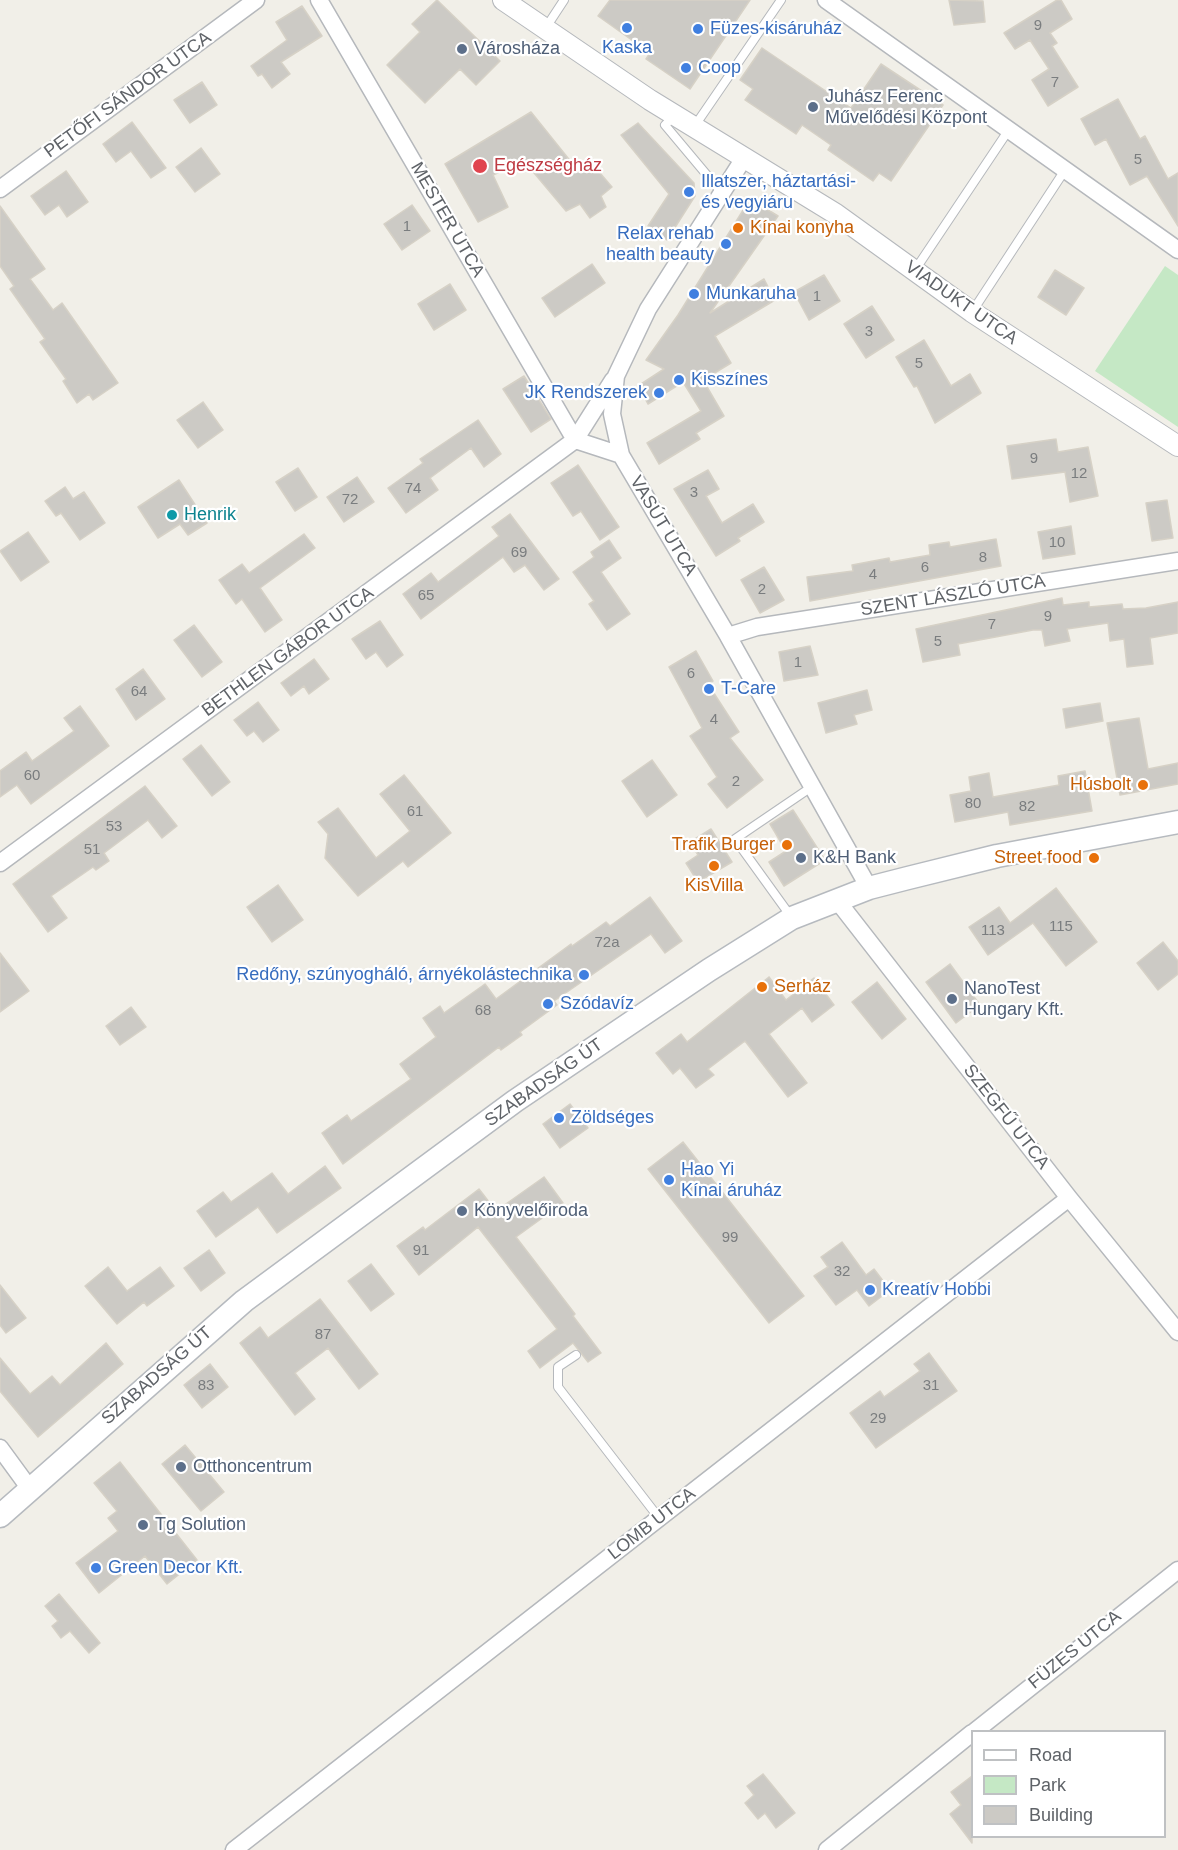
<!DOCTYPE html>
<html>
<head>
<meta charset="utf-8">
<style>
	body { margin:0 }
	#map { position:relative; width:1178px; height:1850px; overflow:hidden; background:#f1efe8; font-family:Helvetica,sans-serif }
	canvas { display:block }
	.legend { position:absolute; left:971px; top:1730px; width:195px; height:108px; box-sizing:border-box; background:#fff; border:2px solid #bfc1c3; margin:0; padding:8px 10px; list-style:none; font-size:18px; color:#5f6368 }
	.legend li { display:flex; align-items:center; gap:12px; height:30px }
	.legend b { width:30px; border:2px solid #bfc1c3 }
</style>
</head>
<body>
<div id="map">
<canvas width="1178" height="1850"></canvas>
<ul class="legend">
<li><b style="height:8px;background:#fff"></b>Road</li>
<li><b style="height:16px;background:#c5e8c5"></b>Park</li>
<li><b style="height:16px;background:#cccac5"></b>Building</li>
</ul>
</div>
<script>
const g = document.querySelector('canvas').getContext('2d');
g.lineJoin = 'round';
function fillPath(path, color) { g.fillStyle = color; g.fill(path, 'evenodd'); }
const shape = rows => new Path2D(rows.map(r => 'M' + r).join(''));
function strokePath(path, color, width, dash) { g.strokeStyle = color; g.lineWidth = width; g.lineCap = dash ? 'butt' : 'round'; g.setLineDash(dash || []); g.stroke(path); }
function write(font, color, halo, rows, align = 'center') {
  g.font = font + ' Helvetica,sans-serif'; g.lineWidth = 4.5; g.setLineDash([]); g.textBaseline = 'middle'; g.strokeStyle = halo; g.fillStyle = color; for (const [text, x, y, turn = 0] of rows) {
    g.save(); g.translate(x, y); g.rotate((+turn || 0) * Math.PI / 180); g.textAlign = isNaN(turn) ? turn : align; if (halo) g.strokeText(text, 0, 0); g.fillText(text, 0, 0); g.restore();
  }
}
const green = shape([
	[1165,266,1178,275,1178,427,1095,371]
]);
const building = shape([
	[437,0,500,61,476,85,460,69,425,103,387,65,420,32,412,24,437,0],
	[610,0,750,0,690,89,646,59,650,53,598,16,610,0],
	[949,0,983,1,985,22,954,25,949,0],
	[1057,0,1061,0,1072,19,1050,33,1057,43,1052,46,1078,87,1048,106,1032,80,1049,69,1030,40,1015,49,1004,33,1057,0],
	[302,6,322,36,281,62,290,74,272,88,262,74,258,76,251,66,287,40,276,22,302,6],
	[762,48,851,108,881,64,943,105,891,181,879,173,873,181,828,150,831,145,802,125,796,134,745,100,753,89,740,80,762,48],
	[202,82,217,105,190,123,174,100,202,82],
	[1118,99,1140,139,1145,136,1168,179,1178,173,1178,226,1147,176,1130,185,1106,139,1095,145,1081,119,1118,99],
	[531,112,576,168,588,159,612,187,601,196,606,207,590,218,580,204,566,211,524,161,493,175,508,207,478,222,445,164,531,112],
	[132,122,166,168,151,178,131,151,116,162,103,144,132,122],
	[638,123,694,183,695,196,667,240,648,226,669,194,621,135,638,123],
	[201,148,220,174,195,192,176,167,201,148],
	[66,171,88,202,67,217,59,205,45,215,31,196,66,171],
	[750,199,778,216,710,313,764,279,775,300,715,336,731,363,703,380,724,416,696,433,700,439,659,464,647,443,701,411,683,382,648,404,638,386,664,369,646,360,678,315,750,199],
	[412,205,430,231,402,250,384,224,412,205],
	[0,206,45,269,30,279,53,310,62,303,118,383,93,400,89,394,77,403,63,381,66,379,40,342,45,339,10,289,14,286,0,266,0,206],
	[592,264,605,283,555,317,542,298,592,264],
	[1055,270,1084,288,1066,315,1038,297,1055,270],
	[824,275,840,301,809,320,794,292,824,275],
	[450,284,466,310,434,330,418,304,450,284],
	[872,306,894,340,866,358,844,324,872,306],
	[924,340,951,386,970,374,981,393,935,423,917,386,914,387,896,357,924,340],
	[524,376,551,419,531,432,503,389,524,376],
	[203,402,223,430,198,448,177,420,203,402],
	[478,420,501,454,484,467,471,448,430,478,438,490,406,513,388,488,423,463,420,459,478,420],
	[1056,439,1058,452,1088,447,1098,496,1070,502,1065,472,1012,479,1007,446,1056,439],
	[578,465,619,527,600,540,581,511,573,516,551,483,578,465],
	[298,468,317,497,295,511,276,482,298,468],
	[708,470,719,489,706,496,722,523,753,504,764,522,738,538,740,541,716,556,674,489,708,470],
	[357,477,374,502,344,522,327,497,357,477],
	[179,480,207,523,188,535,180,524,158,538,138,507,179,480],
	[65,487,73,499,84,492,105,523,80,540,61,513,56,516,45,501,65,487],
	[1167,500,1173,538,1152,541,1146,503,1167,500],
	[510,514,559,579,544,590,525,565,514,572,503,557,421,619,403,594,431,573,438,582,499,536,492,527,510,514],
	[1071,526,1075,554,1043,559,1038,532,1071,526],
	[28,532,49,562,21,581,0,551,28,532],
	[304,534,315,548,260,588,282,620,265,632,242,599,236,604,219,580,242,564,249,573,304,534],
	[996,539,1001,566,810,601,807,577,853,571,852,565,889,558,890,562,930,555,929,545,949,542,950,547,996,539],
	[609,540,621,558,601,572,630,614,607,630,589,604,594,601,573,572,594,557,591,552,609,540],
	[764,567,784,600,760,613,741,580,764,567],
	[1062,598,1063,605,1089,602,1089,607,1122,604,1123,609,1146,608,1178,602,1178,633,1150,638,1153,664,1127,667,1124,639,1110,641,1108,623,1067,629,1070,641,1045,646,1042,630,1033,630,958,644,960,655,923,662,916,629,1062,598],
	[380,621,403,655,387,667,376,652,366,659,352,639,380,621],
	[194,625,222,662,202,677,174,640,194,625],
	[810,646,818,675,784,681,779,652,810,646],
	[696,651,713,681,708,684,739,732,730,738,763,780,727,808,708,784,717,777,690,736,702,728,669,667,696,651],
	[314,659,329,679,309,694,304,686,291,696,281,683,314,659],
	[143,669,165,699,136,720,116,689,143,669],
	[867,690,872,710,854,715,857,724,826,733,818,703,867,690],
	[258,702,279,730,263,742,254,731,247,736,234,720,258,702],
	[1100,703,1103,721,1066,728,1063,709,1100,703],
	[80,706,109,746,31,804,17,785,0,797,0,771,26,752,32,761,74,731,64,718,80,706],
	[1139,718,1148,769,1178,763,1178,784,1120,795,1107,723,1139,718],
	[201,745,230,782,212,796,183,759,201,745],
	[652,760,677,795,647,817,622,781,652,760],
	[1085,771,1092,811,1010,825,1008,812,955,822,950,795,971,791,969,777,989,773,993,797,1059,785,1058,776,1085,771],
	[404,775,451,833,408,867,403,861,358,896,325,858,328,834,318,822,338,808,376,858,410,831,380,794,404,775],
	[145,786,177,826,162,838,148,820,104,853,109,861,96,870,93,867,51,896,67,918,48,932,13,884,145,786],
	[793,810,825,860,784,886,769,862,786,851,770,824,793,810],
	[711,829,732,862,698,882,686,863,698,855,690,842,711,829],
	[278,885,303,920,272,942,247,907,278,885],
	[1056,888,1097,942,1066,966,1033,923,988,955,969,927,999,907,1010,923,1056,888],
	[650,897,682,941,665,953,651,934,554,1001,557,1005,520,1032,522,1035,501,1050,499,1047,343,1164,322,1133,347,1115,351,1121,411,1079,400,1064,436,1037,423,1018,440,1006,444,1013,485,984,496,999,571,944,572,946,606,922,610,926,650,897],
	[1163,942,1178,961,1178,974,1158,990,1137,963,1163,942],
	[0,953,29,991,0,1012,0,953],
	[950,964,980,1005,956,1023,926,982,950,964],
	[769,977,786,1000,814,978,834,1005,812,1022,802,1008,769,1034,807,1083,788,1097,745,1041,708,1069,714,1075,696,1088,680,1068,673,1074,656,1053,681,1034,687,1042,769,977],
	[877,982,906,1019,882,1039,852,1002,877,982],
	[131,1007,146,1027,120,1045,106,1026,131,1007],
	[570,1104,588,1128,560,1148,543,1124,570,1104],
	[683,1142,804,1296,769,1323,648,1169,683,1142],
	[325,1166,341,1188,277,1233,258,1207,216,1237,197,1211,223,1192,231,1202,272,1173,288,1194,325,1166],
	[544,1177,563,1203,516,1237,575,1314,573,1316,601,1353,588,1362,573,1343,540,1368,528,1351,557,1329,478,1227,419,1275,397,1246,423,1227,425,1230,479,1189,496,1211,544,1177],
	[842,1242,866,1275,874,1269,890,1290,869,1306,857,1290,836,1305,814,1276,828,1267,821,1257,842,1242],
	[209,1250,225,1273,201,1291,184,1268,209,1250],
	[371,1264,394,1294,371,1311,348,1281,371,1264],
	[108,1267,127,1291,160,1267,174,1286,147,1306,144,1302,117,1324,85,1286,108,1267],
	[0,1285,26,1318,6,1333,0,1325,0,1285],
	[320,1299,378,1374,359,1389,328,1348,295,1373,315,1399,295,1415,240,1343,260,1327,268,1338,320,1299],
	[106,1343,123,1364,38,1437,0,1391,0,1358,30,1394,52,1376,60,1385,106,1343],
	[929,1353,957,1391,876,1448,850,1413,880,1391,884,1397,920,1371,914,1364,929,1353],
	[210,1364,228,1387,202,1408,184,1385,210,1364],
	[185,1445,224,1492,201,1511,162,1464,185,1445],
	[120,1462,197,1560,167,1584,145,1556,99,1593,76,1563,118,1531,108,1518,117,1511,94,1483,120,1462],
	[59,1594,100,1643,89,1653,70,1631,61,1638,52,1626,58,1621,45,1606,59,1594],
	[763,1774,795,1813,776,1828,765,1813,758,1819,745,1803,754,1795,747,1786,763,1774],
	[972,1776,972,1843,950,1814,961,1805,951,1792,972,1776]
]);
const service = shape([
	[545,29,564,0],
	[674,116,665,125,722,193],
	[694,127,781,0],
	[915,270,1008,131],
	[972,312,1065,170],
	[792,918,735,839,813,786],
	[576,1355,558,1367,558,1387,659,1518]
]);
const minor = shape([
	[319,0,575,440],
	[826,0,1178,250],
	[744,158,648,309,616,376,612,414,621,455,728,636,869,888],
	[0,189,256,0],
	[575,440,621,455],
	[728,636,757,627,1178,561],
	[0,863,575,440,613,380],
	[836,899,1069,1198,1178,1332],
	[0,1448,30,1489],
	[974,1732,1178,1570],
	[234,1850,1069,1198],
	[827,1850,972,1733]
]);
const tertiary = shape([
	[503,0,650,100,836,214,972,312,1178,446]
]);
const secondary = shape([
	[0,1516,244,1301,515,1101,709,970,792,918,869,888,908,878,997,856,1178,822]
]);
const markers = [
	[627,28,6,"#3f7fe0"],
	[698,29,6,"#3f7fe0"],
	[462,49,6,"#5c6f8a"],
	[686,68,6,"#3f7fe0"],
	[813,107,6,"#5c6f8a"],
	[480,166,8,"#e0444e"],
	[689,192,6,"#3f7fe0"],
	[738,228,6,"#e8710a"],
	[726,244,6,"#3f7fe0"],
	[694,294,6,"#3f7fe0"],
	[679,380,6,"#3f7fe0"],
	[659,393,6,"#3f7fe0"],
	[172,515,6,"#0f9aa8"],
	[709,689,6,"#3f7fe0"],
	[1143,785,6,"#e8710a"],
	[787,845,6,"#e8710a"],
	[801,858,6,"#5c6f8a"],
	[1094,858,6,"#e8710a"],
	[714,866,6,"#e8710a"],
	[584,975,6,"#3f7fe0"],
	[762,987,6,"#e8710a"],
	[952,999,6,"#5c6f8a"],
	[548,1004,6,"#3f7fe0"],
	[559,1118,6,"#3f7fe0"],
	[669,1180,6,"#3f7fe0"],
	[462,1211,6,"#5c6f8a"],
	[870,1290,6,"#3f7fe0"],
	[181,1467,6,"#5c6f8a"],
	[143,1525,6,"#5c6f8a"],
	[96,1568,6,"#3f7fe0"]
];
const numberNames = [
	["9",1038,26],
	["7",1055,83],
	["5",1138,160],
	["1",407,227],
	["1",817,297],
	["3",869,332],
	["5",919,364],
	["9",1034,459],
	["12",1079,474],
	["74",413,489],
	["3",694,493],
	["72",350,500],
	["10",1057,543],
	["69",519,553],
	["8",983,558],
	["6",925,568],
	["4",873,575],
	["2",762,590],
	["65",426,596],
	["9",1048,617],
	["7",992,625],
	["5",938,642],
	["1",798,663],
	["6",691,674],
	["64",139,692],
	["4",714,720],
	["60",32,776],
	["2",736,782],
	["80",973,804],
	["82",1027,807],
	["61",415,812],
	["53",114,827],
	["51",92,850],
	["115",1061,927],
	["113",993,931],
	["72a",607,943],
	["68",483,1011],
	["99",730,1238],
	["91",421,1251],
	["32",842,1272],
	["87",323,1335],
	["83",206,1386],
	["31",931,1386],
	["29",878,1419]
];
const shopNames = [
	["Füzes-kisáruház",710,29],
	["Kaska",627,48,"center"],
	["Coop",698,68],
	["Illatszer, háztartási-",701,182],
	["és vegyiáru",701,203],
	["Relax rehab",714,234,"right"],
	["health beauty",714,255,"right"],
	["Munkaruha",706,294],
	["Kisszínes",691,380],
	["JK Rendszerek",647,393,"right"],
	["T-Care",721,689],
	["Redőny, szúnyogháló, árnyékolástechnika",572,975,"right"],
	["Szódavíz",560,1004],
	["Zöldséges",571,1118],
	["Hao Yi",681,1170],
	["Kínai áruház",681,1191],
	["Kreatív Hobbi",882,1290],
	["Green Decor Kft.",108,1568]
];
const serviceNames = [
	["Városháza",474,49],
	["Juhász Ferenc",825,97],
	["Művelődési Központ",825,118],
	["K&H Bank",813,858],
	["NanoTest",964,989],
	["Hungary Kft.",964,1010],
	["Könyvelőiroda",474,1211],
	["Otthoncentrum",193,1467],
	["Tg Solution",155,1525]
];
const streetNames = [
	["PETŐFI SÁNDOR UTCA",128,95,-36],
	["MESTER UTCA",447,220,60],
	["VIADUKT UTCA",961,303,35],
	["VASÚT UTCA",663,526,59],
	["SZENT LÁSZLÓ UTCA",953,596,-9],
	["BETHLEN GÁBOR UTCA",288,652,-36],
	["SZABADSÁG ÚT",544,1083,-35],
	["SZEGFŰ UTCA",1006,1117,52],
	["SZABADSÁG ÚT",157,1376,-41],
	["LOMB UTCA",652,1524,-38],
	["FÜZES UTCA",1075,1650,-39]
];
const healthNames = [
	["Egészségház",494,166]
];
const foodNames = [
	["Kínai konyha",750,228,"left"],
	["Húsbolt",1131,785],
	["Trafik Burger",775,845],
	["Street food",1082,858],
	["KisVilla",714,886,"center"],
	["Serház",774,987,"left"]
];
const cultureNames = [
	["Henrik",184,515]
];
fillPath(green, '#c5e8c5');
fillPath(building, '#cccac5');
strokePath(building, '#d6d1c6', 1.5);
strokePath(service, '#b5b8bc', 10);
strokePath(minor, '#b5b8bc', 19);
strokePath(tertiary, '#b5b8bc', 22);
strokePath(secondary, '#b6babf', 25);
strokePath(service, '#fff', 8);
strokePath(minor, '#fff', 16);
strokePath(tertiary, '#fff', 20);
strokePath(secondary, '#fff', 22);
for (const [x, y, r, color] of markers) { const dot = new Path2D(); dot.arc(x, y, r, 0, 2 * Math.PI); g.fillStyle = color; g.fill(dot); strokePath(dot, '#fff', 2); }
write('15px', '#7a7d7f', null, numberNames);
write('18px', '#366cbe', '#fff', shopNames, 'left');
write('18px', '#4e5e75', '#fff', serviceNames, 'left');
write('18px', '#5f6368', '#fff', streetNames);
write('18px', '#be3a42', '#fff', healthNames, 'left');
write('18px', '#c56008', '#fff', foodNames, 'right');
write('18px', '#0d838f', '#fff', cultureNames, 'left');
</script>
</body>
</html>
